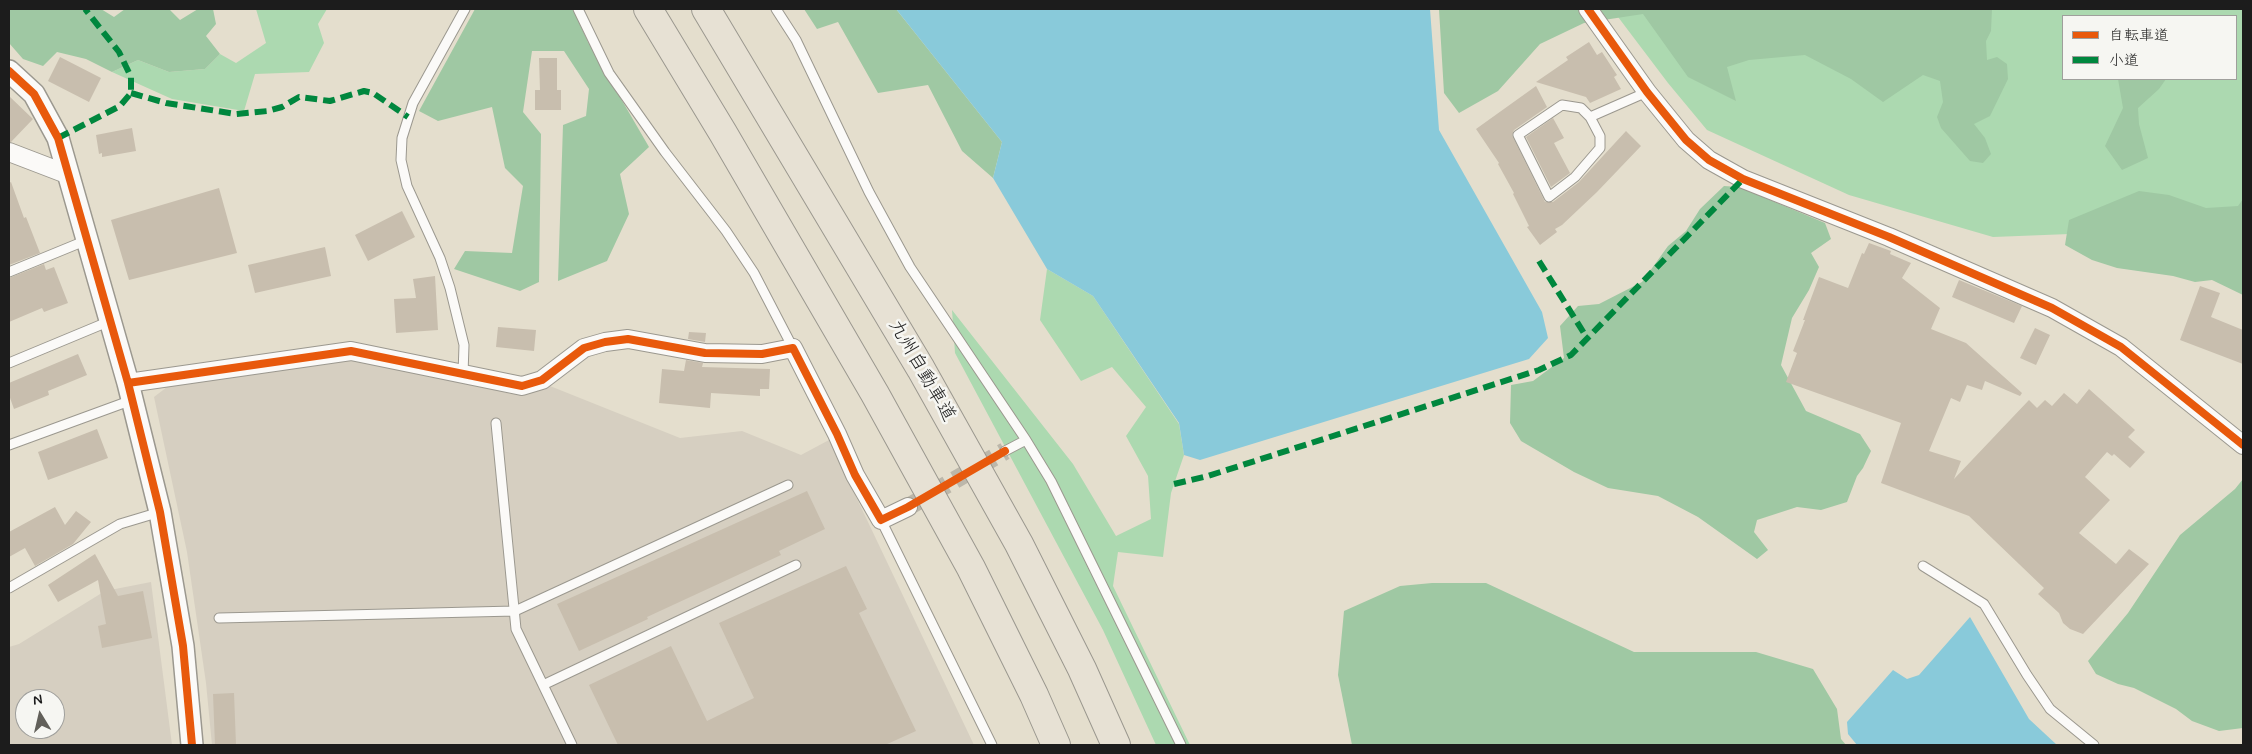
<!DOCTYPE html>
<html>
<head>
<meta charset="utf-8">
<style>
	body { margin:0 }
	#map { position:relative; width:2252px; height:754px; overflow:hidden; background:#e4decd; font-family:Mynerve,"Klee One",sans-serif }
	canvas { display:block }
	.frame { position:absolute; inset:0; border:10px solid #1c1c1c; pointer-events:none }
	.legend { position:absolute; left:2062px; top:15px; width:175px; height:65px; box-sizing:border-box; background:#f6f6f2; border:1px solid #9f9f9c; margin:0; padding:6px 9px; list-style:none; font-size:15px; color:#1c1c1c }
	.legend li { display:flex; align-items:center; gap:10px; height:25px }
	.legend b { width:25px; border:1px solid #9f9f9c }
	.north { position:absolute; left:15px; top:689px; width:50px; height:50px; box-sizing:border-box; background:#f6f6f2; border:1px solid #9f9f9c; border-radius:50%; rotate:351deg; font-size:14px; font-weight:700; line-height:20px; text-align:center; color:#1c1c1c }
	.north::after { content:''; display:block; margin:auto; width:18px; height:22px; background:#62605a; clip-path:polygon(50% 0,100% 100%,50% 72%,0 100%) }
</style>
</head>
<body>
<div id="map">
<canvas width="2252" height="754"></canvas>
<div class="frame"></div>
<ul class="legend">
<li><b style="height:6px;background:#e8590c"></b>自転車道</li>
<li><b style="height:6px;background:#00873e"></b>小道</li>
</ul>
<div class="north">N</div>
</div>
<script>
const g = document.querySelector('canvas').getContext('2d');
g.lineJoin = 'round';
function fillPath(path, color) { g.fillStyle = color; g.fill(path, 'evenodd'); }
const shape = rows => new Path2D(rows.map(r => 'M' + r).join(''));
function strokePath(path, color, width, dash) { g.strokeStyle = color; g.lineWidth = width; g.lineCap = dash ? 'butt' : 'round'; g.setLineDash(dash || []); g.stroke(path); }
function write(font, color, halo, rows, align = 'center') {
  g.font = font + ' Mynerve,"Klee One",sans-serif'; g.lineWidth = 5; g.setLineDash([]); g.textBaseline = 'middle'; g.strokeStyle = halo; g.fillStyle = color; for (const [text, x, y, turn = 0] of rows) {
    g.save(); g.translate(x, y); g.rotate((+turn || 0) * Math.PI / 180); g.textAlign = isNaN(turn) ? turn : align; if (halo) g.strokeText(text, 0, 0); g.fillText(text, 0, 0); g.restore();
  }
}
const industrial = shape([
	[345,356,512,394,550,386,680,438,742,431,801,455,829,440,974,745,212,745,206,683,187,552,154,397,167,387],
	[151,582,172,745,9,745,9,647,19,644,105,591],
	[25,699,55,699,55,729,25,729]
]);
const green = shape([
	[256,9,327,9,318,24,324,43,309,72,255,74,244,111,172,99,112,72,138,60,169,72,205,69,220,54,236,63,266,43],
	[1612,9,2243,9,2243,225,2223,228,1993,237,1849,195,1707,130,1668,83],
	[2063,16,2236,16,2236,79,2063,79],
	[1047,269,1093,296,1179,424,1184,455,1171,493,1163,557,1118,552,1113,586,1190,745,1156,745,1103,630,955,353,952,310,1073,464,1116,536,1151,519,1148,476,1126,436,1146,407,1112,367,1081,381,1040,320]
]);
const forest = shape([
	[9,9,101,9,114,17,125,9,164,9,170,10,180,20,198,9,213,9,216,24,206,36,220,54,205,69,169,72,138,60,112,72,86,59,57,52,43,66,23,59,9,43],
	[475,9,573,9,588,42,649,147,620,174,629,214,607,261,558,281,563,125,586,116,589,89,564,51,532,51,523,112,541,134,539,282,520,291,454,269,465,251,512,253,523,186,505,168,492,107,438,121,419,111],
	[804,9,896,9,1002,142,993,178,962,151,928,85,878,93,838,22,817,29],
	[1439,9,1992,9,1991,31,1986,41,1987,60,1997,57,2007,64,2008,79,1990,116,1974,124,1985,138,1991,154,1983,163,1970,161,1941,128,1937,117,1943,102,1940,81,1923,75,1883,102,1851,79,1805,55,1749,60,1727,67,1736,101,1688,77,1643,14,1584,23,1540,44,1498,91,1459,113,1444,93],
	[2118,79,2166,79,2159,89,2138,108,2139,124,2148,158,2122,170,2105,146,2123,108],
	[1724,186,1739,187,1825,223,1831,239,1811,253,1819,267,1809,290,1792,318,1781,365,1806,411,1860,434,1871,451,1863,468,1857,476,1847,502,1821,510,1797,507,1757,520,1754,532,1768,550,1757,559,1698,517,1658,496,1608,488,1574,472,1521,441,1510,423,1511,385,1533,381,1564,358,1560,326,1578,306,1599,304,1642,282,1668,246,1686,231,1700,209],
	[2139,191,2169,195,2206,208,2238,206,2243,199,2243,295,2212,280,2195,282,2173,276,2117,268,2092,260,2065,245,2069,220],
	[2243,479,2243,728,2219,731,2192,721,2176,709,2134,688,2118,684,2096,674,2088,661,2128,613,2180,535,2235,489],
	[1432,583,1486,583,1634,652,1756,652,1813,669,1837,709,1841,739,1846,745,1352,745,1338,675,1344,611,1400,586]
]);
const water = shape([
	[896,9,1430,9,1439,130,1542,312,1548,338,1529,359,1200,460,1184,455,1179,423,1093,296,1047,269,993,178,1002,142],
	[1970,617,2029,719,2057,745,1857,745,1848,734,1847,722,1893,670,1907,679,1919,675]
]);
const building = shape([
	[1589,42,1597,55,1602,52,1617,75,1614,77,1621,89,1590,103,1586,97,1536,82,1568,60,1566,57],
	[60,57,101,78,89,102,48,81],
	[539,58,557,58,557,90,561,90,561,110,535,110,535,90,540,90],
	[1536,86,1547,107,1514,130,1512,135,1545,202,1553,202,1579,182,1626,131,1641,146,1597,192,1562,225,1555,229,1557,232,1540,245,1527,227,1529,226,1513,194,1514,193,1498,164,1499,163,1476,129],
	[9,96,33,119,11,142,9,142],
	[1553,118,1564,138,1554,143,1570,173,1551,187,1526,137],
	[132,128,136,151,102,157,102,153,99,154,96,135],
	[11,182,24,218,26,217,40,253,9,265,9,183],
	[219,188,237,253,129,280,111,220],
	[402,211,415,237,368,261,355,235],
	[1869,243,1891,251,1890,254,1911,263,1902,278,1940,308,1931,329,1966,343,2022,393,2020,396,1985,381,1982,390,1967,385,1960,402,1951,398,1929,451,1961,461,1954,479,2029,400,2037,408,2045,400,2052,406,2064,393,2077,404,2089,389,2135,430,2128,437,2145,452,2130,468,2114,454,2112,456,2107,452,2085,477,2110,500,2079,533,2116,564,2129,549,2149,564,2083,634,2070,629,2063,623,2059,613,2038,594,2044,588,1969,516,1881,483,1901,423,1786,382,1797,353,1793,351,1805,320,1803,320,1819,277,1848,288,1862,253,1864,254],
	[325,247,331,276,255,293,248,265],
	[44,264,46,270,54,267,68,303,44,312,42,308,9,322,9,278],
	[435,276,438,330,396,333,394,299,416,298,413,279],
	[1959,280,2022,306,2014,323,1952,297],
	[2200,286,2220,293,2211,317,2243,330,2243,364,2180,340],
	[498,327,536,330,534,351,496,347],
	[2035,328,2050,335,2036,365,2020,358],
	[689,332,706,333,705,342,688,339],
	[78,354,87,375,48,391,49,395,14,409,9,395,9,383],
	[686,360,703,363,702,367,770,369,769,389,760,389,760,396,711,393,710,408,659,403,662,369,684,371],
	[97,429,108,458,48,480,38,452],
	[807,491,825,529,779,551,781,555,647,617,648,619,579,651,557,604],
	[55,507,65,525,76,511,91,522,73,544,35,566,25,548,9,557,9,532],
	[95,554,118,596,143,591,152,638,102,648,98,626,106,624,98,580,58,602,48,585],
	[846,566,867,609,859,613,916,731,885,745,618,745,589,685,671,646,707,721,754,698,719,623],
	[234,693,236,745,215,745,213,694]
]);
const minorTunnel = shape([
	[908,507,1005,451]
]);
const service = shape([
	[578,9,609,73,665,152,726,231,754,273,793,348],
	[776,9,796,40,869,192,910,267,1026,440],
	[1590,117,1581,108,1562,105,1518,135,1549,197,1575,177,1600,148,1600,136,1590,117,1647,92],
	[9,272,87,240],
	[9,363,110,321],
	[463,374,464,345,450,288,440,258,407,186,401,160,402,138,413,103,465,9],
	[496,423,516,629,572,745],
	[9,445,132,400],
	[1005,451,1026,440,1051,481,1181,745],
	[881,520,992,745],
	[1923,566,1984,604,2027,675,2050,709,2094,745],
	[9,588,120,524,160,512],
	[219,618,515,611,788,485],
	[543,685,796,565]
]);
const minor = shape([
	[1588,9,1647,92,1686,140,1709,160,1743,179,1889,237,2052,308,2121,347,2243,445],
	[9,152,69,175],
	[128,383,351,351,522,386,542,380,584,348,605,342,628,339,705,353,762,354,793,348,837,434,855,475,881,520,908,507]
]);
const tertiary = shape([
	[9,71,34,94,58,138,128,383,160,512,183,646,192,745]
]);
const motorway = shape([
	[648,9,723,133,875,394,971,568,1034,695,1056,745],
	[706,9,921,369,1019,544,1082,669,1116,745]
]);
const quiet = shape([
	[131,93,166,103,236,114,268,111,282,107,299,97,330,101,364,91,373,93,408,117],
	[58,138,120,106,131,93,131,77,119,52,85,9],
	[1539,261,1587,338],
	[1174,484,1208,476,1539,370,1571,355,1743,179]
]);
const cycleway = shape([
	[1588,9,1647,92,1686,140,1709,160,1743,179,1889,237,2052,308,2121,347,2243,445],
	[9,71,34,94,58,138,128,383,160,512,183,646,192,745],
	[128,383,351,351,522,386,542,380,584,348,605,342,628,339,705,353,762,354,793,348,837,434,855,475,881,520,908,507,1005,451]
]);
const streetNames = [
	["九州自動車道",921,371,60]
];
fillPath(industrial, '#d6cfc1');
fillPath(green, '#acd9b0');
fillPath(forest, '#9fc8a3');
fillPath(water, '#89cada');
fillPath(building, '#c8beae');
strokePath(minorTunnel, '#bcb7aa', 18, [18, 9]);
strokePath(service, '#9b988f', 11);
strokePath(minor, '#9b988f', 20);
strokePath(tertiary, '#9b988f', 24);
strokePath(motorway, '#9b988f', 30);
strokePath(service, '#fbfaf8', 9);
strokePath(minor, '#fbfaf8', 18);
strokePath(tertiary, '#fbfaf8', 21);
strokePath(motorway, '#e7e1d4', 28);
strokePath(quiet, '#00873e', 6, [12, 6]);
strokePath(cycleway, '#e8590c', 8);
write('19px', '#1c1c1c', '#f6f6f2', streetNames);
</script>
</body>
</html>
